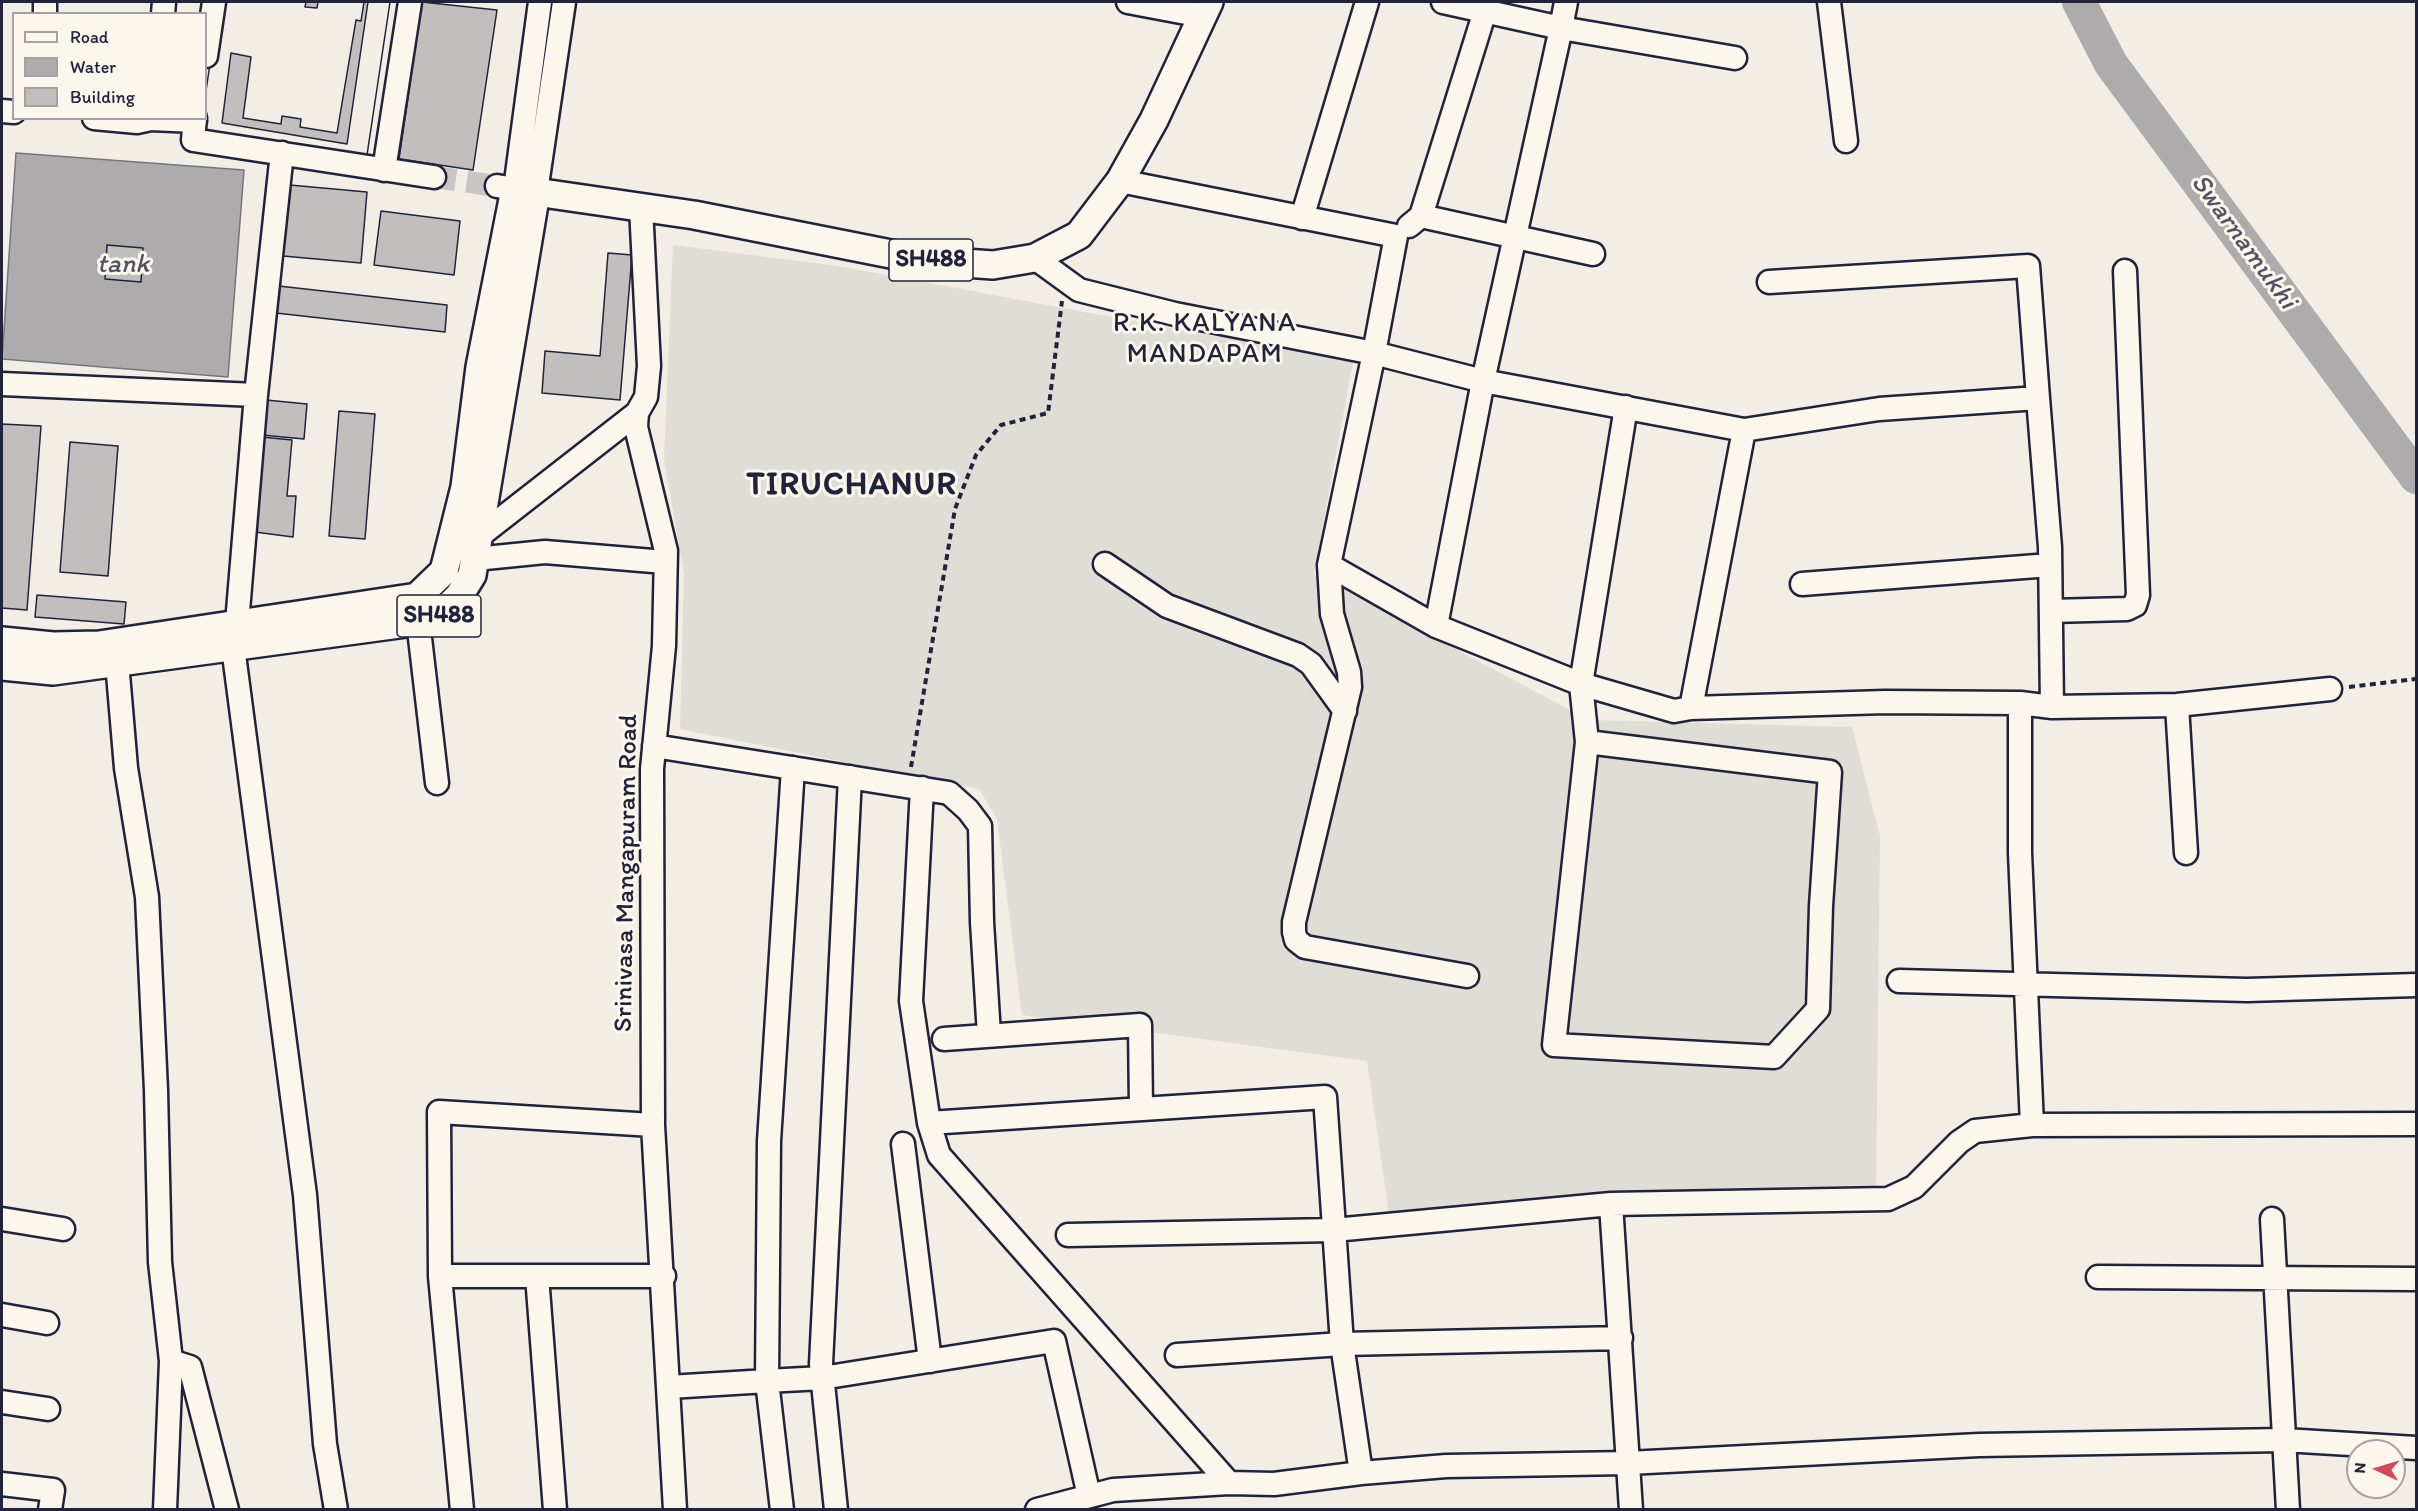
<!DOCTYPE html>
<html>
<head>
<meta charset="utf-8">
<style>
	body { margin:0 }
	#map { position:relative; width:2418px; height:1511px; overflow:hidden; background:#f2eee5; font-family:Itim,sans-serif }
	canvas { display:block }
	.frame { position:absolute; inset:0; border:3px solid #22223b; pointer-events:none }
	.legend { position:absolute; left:12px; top:12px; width:195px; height:108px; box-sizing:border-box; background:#fbf7ec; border:2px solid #a4a2a5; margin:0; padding:8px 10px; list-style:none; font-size:18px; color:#22223b }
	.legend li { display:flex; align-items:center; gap:12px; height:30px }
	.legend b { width:30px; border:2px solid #a4a2a5 }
	.north { position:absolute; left:2346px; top:1439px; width:60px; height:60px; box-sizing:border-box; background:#fbf7ec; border:2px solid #a4a2a5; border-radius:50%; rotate:274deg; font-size:16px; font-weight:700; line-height:24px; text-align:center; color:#22223b }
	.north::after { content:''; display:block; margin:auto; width:21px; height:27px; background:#d1495b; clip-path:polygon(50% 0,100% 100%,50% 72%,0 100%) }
</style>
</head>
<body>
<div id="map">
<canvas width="2418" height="1511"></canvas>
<div class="frame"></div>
<ul class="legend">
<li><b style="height:8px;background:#fbf7ec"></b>Road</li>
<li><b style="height:16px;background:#aeabad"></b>Water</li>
<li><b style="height:16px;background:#c2bebe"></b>Building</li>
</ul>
<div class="north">N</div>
</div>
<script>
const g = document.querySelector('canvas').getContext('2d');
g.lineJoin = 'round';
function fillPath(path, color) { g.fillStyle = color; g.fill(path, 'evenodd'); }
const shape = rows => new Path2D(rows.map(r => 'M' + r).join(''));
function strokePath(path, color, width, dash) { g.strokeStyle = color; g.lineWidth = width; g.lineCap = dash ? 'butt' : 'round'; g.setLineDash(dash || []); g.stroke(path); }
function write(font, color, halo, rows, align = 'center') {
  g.font = font + ' Itim,sans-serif'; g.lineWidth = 6; g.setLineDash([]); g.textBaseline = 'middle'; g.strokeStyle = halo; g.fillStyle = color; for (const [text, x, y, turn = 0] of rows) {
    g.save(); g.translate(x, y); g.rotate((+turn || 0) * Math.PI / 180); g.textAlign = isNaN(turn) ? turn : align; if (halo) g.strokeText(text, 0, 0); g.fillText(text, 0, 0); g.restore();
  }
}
const built = shape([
	[673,245,838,266,1353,362,1314,574,1589,720,1852,727,1880,836,1876,1188,1389,1214,1367,1061,1022,1015,997,819,979,789,680,729,684,574,664,459]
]);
const water = shape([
	[16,153,244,170,228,377,2,359,16,153]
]);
const river = shape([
	[2079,2,2111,64,2416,477]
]);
const building = shape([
	[219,2,306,2,305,7,317,8,318,2,364,2,361,21,356,20,337,133,300,127,301,119,282,116,281,124,243,118,251,57,231,53,222,123,347,144,368,2,390,2,367,155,200,130,206,118,206,91,219,2],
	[219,2,390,2,367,155,200,130,206,118,206,91,219,2],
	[422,2,497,10,473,170,399,159,422,2],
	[290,185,367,192,361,263,283,256,290,185],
	[381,211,460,221,454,275,374,265,381,211],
	[107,245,143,248,141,282,105,279,107,245],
	[608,253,632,255,620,400,542,393,545,351,600,356,608,253],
	[279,286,447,305,445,332,276,313,279,286],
	[266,400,307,404,304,439,262,435,266,400],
	[339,411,375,414,365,539,329,536,339,411],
	[2,424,41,426,27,610,2,608,2,424],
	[262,437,292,440,287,496,296,496,293,537,255,532,262,437],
	[70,442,118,446,108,576,60,572,70,442],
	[37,595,126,602,124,624,35,617,37,595]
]);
const minorTunnel = shape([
	[434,177,497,186]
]);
const path = shape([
	[2349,687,2416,679],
	[911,767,955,509,976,455,1001,425,1048,413,1062,301]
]);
const minor = shape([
	[1128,2,1202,16],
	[1443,2,1561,28,1566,2],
	[1829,2,1846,141],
	[45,14,45,2],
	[163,14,164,2],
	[206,56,214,2],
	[2,111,14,112],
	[94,118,137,122,151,119,195,121],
	[195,118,193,140,434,177],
	[384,170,410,2],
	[1120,181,1396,236,1374,353,1329,565,1332,614,1349,672,1350,687,1294,922,1294,932,1296,940,1305,947,1467,976],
	[497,186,515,189,540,2],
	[536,192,564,2],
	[641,207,649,366,646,397,637,413,636,427,666,551,664,646,652,769,653,1125,675,1510],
	[1421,216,1485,11],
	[1302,218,1367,2],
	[1409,226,1421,216,1593,254],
	[1035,258,1079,290,1175,314,1374,353,1483,381,1744,430,1879,409,2038,398,2028,266,1769,282],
	[2,384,256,395,282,153],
	[478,537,637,413],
	[475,559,545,552,665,562],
	[1105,564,1167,606,1298,655,1311,664,1345,711],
	[1329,565,1436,626,1581,684,1674,711,1691,708,1885,702,2020,703],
	[1802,584,2050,565],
	[2051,611,2127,609,2135,605,2138,595,2125,271],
	[418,621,437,783],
	[237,623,256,395],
	[1436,626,1483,381,1561,28,1735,58],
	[233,647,305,1195,325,1444,336,1510],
	[117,662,126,768,147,897,156,1090,160,1262,171,1361,165,1510],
	[2177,705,2186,853],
	[2052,707,2177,705,2330,689],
	[1691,708,1744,430],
	[1587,742,1554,1045,1774,1057,1818,1009,1821,906,1830,772,1587,742,1581,684,1626,407],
	[654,746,949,793,968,810,980,826,982,922,989,1035],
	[922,788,911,1001,929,1123,939,1155,1229,1483],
	[1899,981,2247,990,2416,985],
	[944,1039,1140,1025,1141,1109],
	[929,1123,1325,1097,1342,1344,1621,1338],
	[2032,1125,2020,853,2020,703,2052,707,2050,547,2038,398],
	[903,1144,930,1361],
	[1611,1204,1631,1510],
	[2,1219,63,1229],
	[2272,1219,2288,1510],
	[1068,1235,1334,1230,1611,1204,1888,1199,1914,1187,1959,1142,1975,1131,2032,1125,2416,1124],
	[440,1276,664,1276],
	[537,1276,555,1510],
	[2098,1277,2416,1279],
	[2,1315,47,1323],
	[1177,1355,1342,1344,1361,1473],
	[171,1361,190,1367,227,1510],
	[669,1387,767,1381,769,1141,793,768],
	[2,1402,48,1409],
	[2,1484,53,1490,50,1510],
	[462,1510,440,1276,439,1112,653,1125],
	[782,1510,767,1381,822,1378,1054,1341,1089,1496],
	[836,1510,821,1364,850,777],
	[1037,1510,1113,1490,1229,1483,1274,1484,1361,1473,1446,1466,1628,1463,1979,1445,2284,1440,2416,1448]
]);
const major = shape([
	[2,641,53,646,99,645,417,597,444,571,465,487,480,367,515,189,694,215,921,260,993,265,1035,258,1079,235,1120,181,1154,120,1209,2],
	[2,666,53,671,436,619,459,596,472,575,536,192]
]);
const shields = [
	[931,260,84],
	[439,616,84]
];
const shieldNames = [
	["SH488",931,260],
	["SH488",439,616]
];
const streetNames = [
	["Srinivasa Mangapuram Road",627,873,-89]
];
const waterNames = [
	["Swarnamukhi",2243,242,54],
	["tank",123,265]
];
const neighbourhoodNames = [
	["R.K. KALYANA",1205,324],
	["MANDAPAM",1205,355]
];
const districtNames = [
	["TIRUCHANUR",852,486]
];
fillPath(built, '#e0dcd6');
fillPath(water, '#aeabad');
strokePath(water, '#76747f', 1.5);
strokePath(river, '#aeabad', 34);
fillPath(building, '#c2bebe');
strokePath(building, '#22223b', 1.5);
strokePath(minorTunnel, '#c8c5c3', 22, [22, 11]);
strokePath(minor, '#22223b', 27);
strokePath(major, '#22223b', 32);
strokePath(path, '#22223b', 4, [6, 4.5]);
strokePath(minor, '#fbf7ec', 22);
strokePath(major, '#fbf7ec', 27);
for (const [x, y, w] of shields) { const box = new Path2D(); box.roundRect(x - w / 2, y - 21, w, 42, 4.5); g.fillStyle = '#fbf7ec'; g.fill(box); strokePath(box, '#22223b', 1.5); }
write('bold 24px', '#22223b', null, shieldNames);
write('26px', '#22223b', '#fbf7ec', streetNames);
write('italic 27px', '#535263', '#fbf7ec', waterNames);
g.letterSpacing = '1.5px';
write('27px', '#22223b', '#fbf7ec', neighbourhoodNames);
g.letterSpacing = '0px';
g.letterSpacing = '1.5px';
write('bold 32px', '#22223b', '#fbf7ec', districtNames);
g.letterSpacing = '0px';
</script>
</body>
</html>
